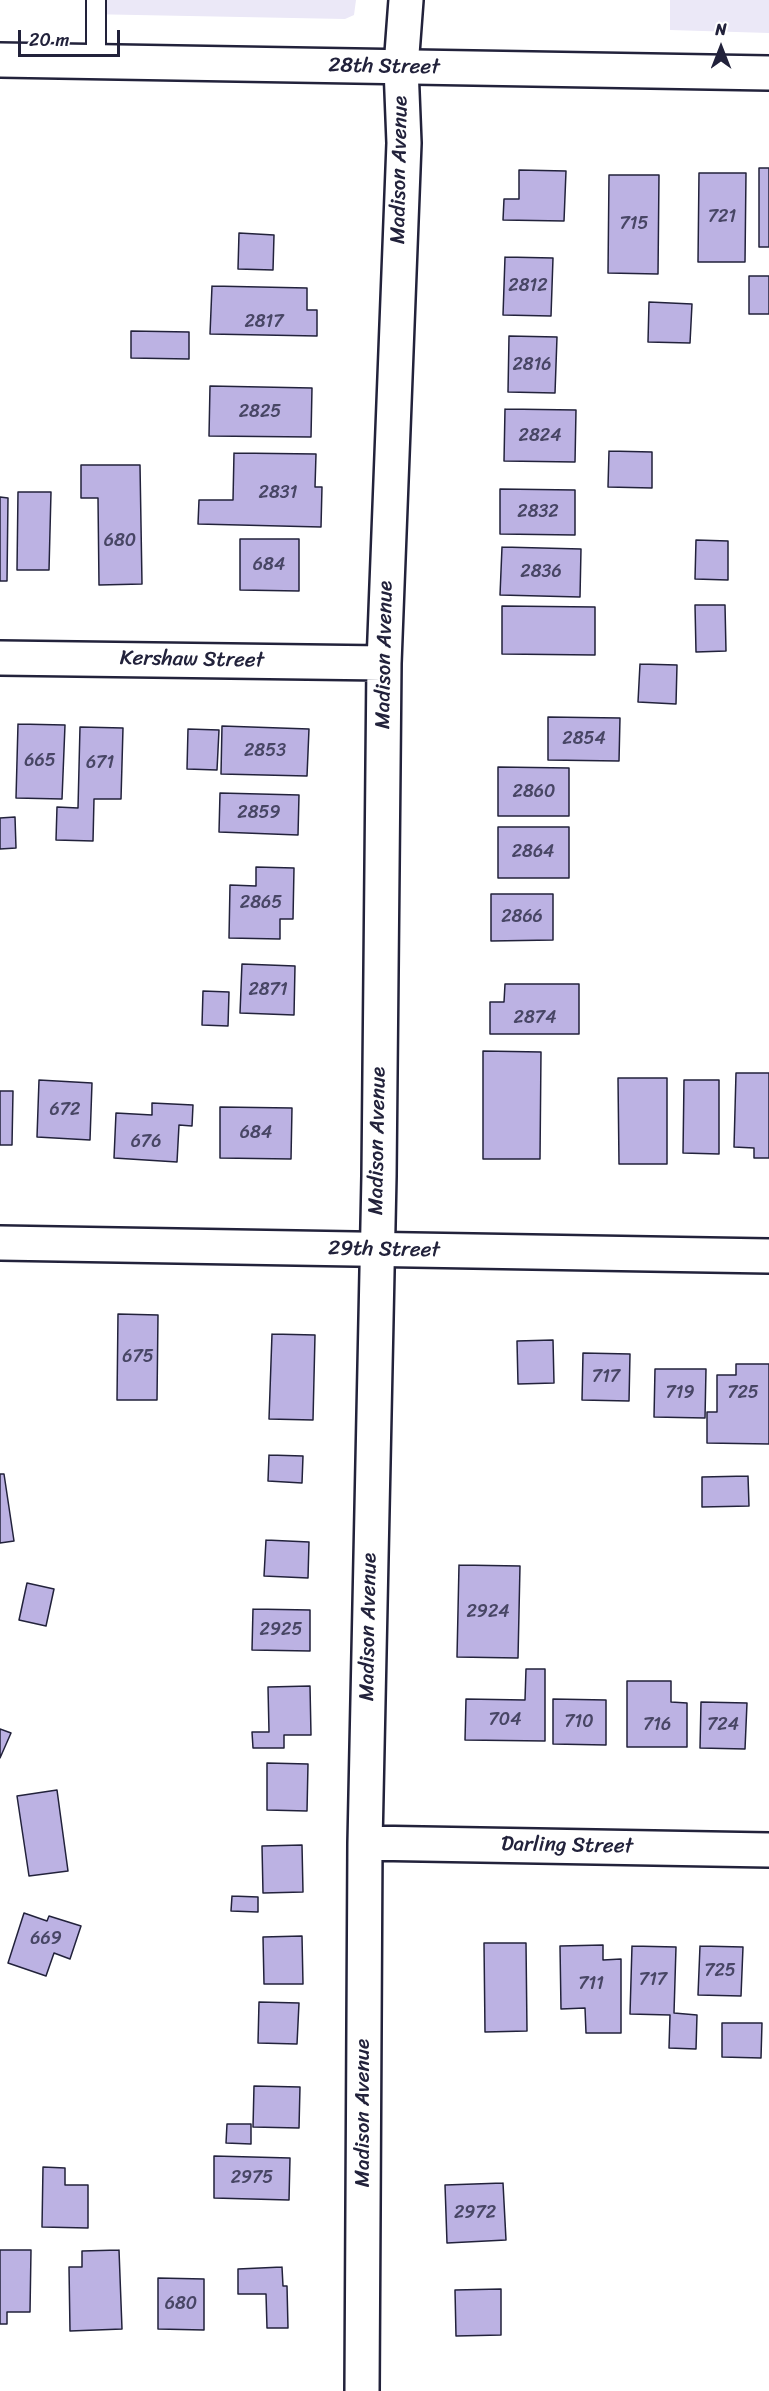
<!DOCTYPE html>
<html>
<head>
<meta charset="utf-8">
<style>
	body { margin:0 }
	#map { position:relative; width:769px; height:2391px; overflow:hidden; background:#fff; font-family:Sriracha,sans-serif }
	canvas { display:block }
	.north { position:absolute; left:691px; top:18px; width:60px; height:60px; -webkit-text-stroke:4px #fff; paint-order:stroke; rotate:0deg; font-size:16px; font-weight:700; line-height:24px; text-align:center; color:#22223b }
	.north::after { content:''; display:block; margin:auto; width:21px; height:27px; background:#22223b; clip-path:polygon(50% 0,100% 100%,50% 72%,0 100%) }
	.scale { position:absolute; left:18px; top:30px; width:102px; height:27px; box-sizing:border-box; border:3px solid #22223b; border-top:0; padding-left:8px; font-size:18px; line-height:21px; white-space:nowrap; color:#22223b; -webkit-text-stroke:4px #fff; paint-order:stroke }
</style>
</head>
<body>
<div id="map">
<canvas width="769" height="2391"></canvas>
<div class="north">N</div>
<div class="scale">20 m</div>
</div>
<script>
const g = document.querySelector('canvas').getContext('2d');
g.lineJoin = 'round';
function fillPath(path, color) { g.fillStyle = color; g.fill(path, 'evenodd'); }
const shape = rows => new Path2D(rows.map(r => 'M' + r).join(''));
function strokePath(path, color, width, dash) { g.strokeStyle = color; g.lineWidth = width; g.lineCap = dash ? 'butt' : 'round'; g.setLineDash(dash || []); g.stroke(path); }
function write(font, color, halo, rows, align = 'center') {
  g.font = font + ' Sriracha,sans-serif'; g.lineWidth = 4.5; g.setLineDash([]); g.textBaseline = 'middle'; g.strokeStyle = halo; g.fillStyle = color; for (const [text, x, y, turn = 0] of rows) {
    g.save(); g.translate(x, y); g.rotate((+turn || 0) * Math.PI / 180); g.textAlign = isNaN(turn) ? turn : align; if (halo) g.strokeText(text, 0, 0); g.fillText(text, 0, 0); g.restore();
  }
}
const built = shape([
	[85,0,356,0,354,15,345,19,85,14],
	[670,0,769,0,769,33,670,30]
]);
const building = shape([
	[759,168,769,168,769,247,759,247,759,168],
	[519,170,566,171,564,221,503,220,504,199,519,199,519,170],
	[699,173,746,173,745,262,698,262,699,173],
	[609,175,659,175,658,274,608,273,609,175],
	[239,233,274,235,273,270,238,269,239,233],
	[505,257,553,258,551,316,503,315,505,257],
	[749,276,769,276,769,314,749,314,749,276],
	[212,286,307,288,307,310,317,310,317,336,210,334,212,286],
	[649,302,692,304,690,343,648,342,649,302],
	[131,331,189,332,189,359,131,358,131,331],
	[509,336,557,337,555,393,508,392,509,336],
	[210,386,312,388,311,437,209,436,210,386],
	[505,409,576,410,575,462,504,461,505,409],
	[609,451,652,452,652,488,608,487,609,451],
	[234,453,316,454,315,487,322,487,321,527,198,524,199,500,233,500,234,453],
	[81,465,140,465,142,584,99,585,98,498,81,498,81,465],
	[500,489,575,490,575,535,500,534,500,489],
	[18,492,51,492,49,570,17,570,18,492],
	[0,497,8,498,7,581,0,581,0,497],
	[240,539,299,539,299,591,240,590,240,539],
	[696,540,728,541,728,580,695,579,696,540],
	[502,547,581,549,580,597,500,595,502,547],
	[695,605,725,605,726,651,696,652,695,605],
	[502,606,595,607,595,655,502,654,502,606],
	[640,664,677,665,676,704,638,702,640,664],
	[548,717,620,718,619,761,548,760,548,717],
	[18,724,65,725,62,799,16,798,18,724],
	[222,726,309,729,307,776,221,774,222,726],
	[80,727,123,728,121,799,94,799,93,841,56,840,57,807,78,808,80,727],
	[188,729,219,730,217,770,187,769,188,729],
	[498,767,569,768,569,816,498,816,498,767],
	[220,793,299,795,298,835,219,832,220,793],
	[15,817,16,848,0,849,0,818,15,817],
	[498,827,569,827,569,878,498,878,498,827],
	[256,867,294,868,293,919,280,919,280,939,229,938,230,885,256,886,256,867],
	[491,894,553,894,553,940,491,941,491,894],
	[242,964,295,966,294,1015,240,1013,242,964],
	[505,984,579,984,579,1034,490,1034,490,1002,504,1002,505,984],
	[203,991,229,992,228,1026,202,1025,203,991],
	[483,1051,541,1052,540,1159,483,1159,483,1051],
	[736,1073,769,1073,769,1158,754,1158,754,1148,734,1147,736,1073],
	[618,1078,667,1078,667,1164,619,1164,618,1078],
	[39,1080,92,1083,90,1140,37,1137,39,1080],
	[684,1080,719,1080,719,1154,683,1153,684,1080],
	[0,1091,13,1091,12,1145,0,1145,0,1091],
	[152,1103,193,1105,192,1126,179,1125,177,1162,114,1158,116,1113,152,1115,152,1103],
	[220,1107,292,1108,291,1159,220,1158,220,1107],
	[118,1314,158,1315,157,1400,117,1400,118,1314],
	[272,1334,315,1335,313,1420,269,1419,272,1334],
	[553,1340,554,1383,518,1384,517,1341,553,1340],
	[583,1353,630,1354,629,1401,582,1400,583,1353],
	[736,1364,769,1364,769,1444,707,1443,707,1412,717,1412,717,1375,736,1375,736,1364],
	[655,1369,706,1369,705,1418,654,1417,655,1369],
	[269,1455,303,1456,302,1483,268,1481,269,1455],
	[0,1474,4,1474,14,1541,0,1543,0,1474],
	[748,1476,749,1506,702,1507,702,1477,748,1476],
	[266,1540,309,1542,308,1578,264,1576,266,1540],
	[459,1565,520,1566,518,1658,457,1657,459,1565],
	[27,1583,54,1589,46,1626,19,1620,27,1583],
	[253,1609,310,1610,310,1651,252,1650,253,1609],
	[526,1669,545,1669,545,1741,465,1740,466,1699,525,1700,526,1669],
	[627,1681,671,1681,671,1702,687,1703,687,1747,627,1747,627,1681],
	[310,1686,311,1735,284,1735,284,1748,253,1748,252,1732,269,1732,268,1687,310,1686],
	[553,1699,606,1700,606,1745,553,1744,553,1699],
	[701,1702,747,1703,745,1749,700,1748,701,1702],
	[0,1729,11,1733,0,1758,0,1729],
	[267,1763,308,1764,307,1811,267,1810,267,1763],
	[57,1790,68,1871,29,1876,17,1796,57,1790],
	[302,1845,303,1892,263,1893,262,1846,302,1845],
	[232,1896,258,1897,258,1912,231,1911,232,1896],
	[24,1913,47,1921,49,1916,81,1926,70,1959,54,1953,46,1976,8,1963,24,1913],
	[302,1936,303,1984,264,1984,263,1937,302,1936],
	[484,1943,526,1943,527,2031,485,2032,484,1943],
	[603,1945,603,1960,621,1959,621,2033,586,2033,585,2008,561,2009,560,1946,603,1945],
	[632,1946,676,1947,674,2013,697,2015,696,2049,669,2048,670,2015,630,2014,632,1946],
	[700,1946,743,1947,741,1996,698,1995,700,1946],
	[259,2002,299,2003,297,2044,258,2043,259,2002],
	[722,2023,762,2023,761,2058,722,2057,722,2023],
	[254,2086,300,2087,299,2128,253,2127,254,2086],
	[227,2124,251,2124,251,2144,226,2143,227,2124],
	[214,2156,290,2158,289,2200,214,2198,214,2156],
	[43,2167,65,2168,65,2185,88,2185,88,2228,42,2227,43,2167],
	[503,2183,506,2240,447,2243,445,2185,503,2183],
	[0,2250,31,2250,30,2312,7,2312,7,2324,0,2324,0,2250],
	[119,2250,122,2329,70,2331,69,2267,82,2267,82,2251,119,2250],
	[282,2267,283,2286,287,2286,288,2328,267,2328,266,2294,238,2294,238,2269,282,2267],
	[158,2278,204,2279,204,2330,158,2329,158,2278],
	[501,2289,501,2335,456,2336,455,2290,501,2289]
]);
const service = shape([
	[96,62,96,0]
]);
const minor = shape([
	[0,658,384,663],
	[365,1843,769,1850],
	[362,2391,365,1843,379,1176,384,663,404,143,401,67,406,0]
]);
const tertiary = shape([
	[0,60,769,73],
	[0,1243,769,1256]
]);
const numberNames = [
	["721",722,217],
	["715",634,224],
	["2812",528,286],
	["2817",264,322],
	["2816",532,365],
	["2825",260,412],
	["2824",540,436],
	["2831",278,493],
	["2832",538,512],
	["680",120,541],
	["684",269,565],
	["2836",541,572],
	["2854",584,739],
	["2853",265,751],
	["665",40,761],
	["671",100,763],
	["2860",534,792],
	["2859",259,813],
	["2864",533,852],
	["2865",261,903],
	["2866",522,917],
	["2871",268,990],
	["2874",535,1018],
	["672",65,1110],
	["684",256,1133],
	["676",146,1142],
	["675",138,1357],
	["717",606,1377],
	["719",680,1393],
	["725",743,1393],
	["2924",488,1612],
	["2925",281,1630],
	["704",505,1720],
	["710",579,1722],
	["716",657,1725],
	["724",723,1725],
	["669",46,1939],
	["725",720,1971],
	["717",653,1980],
	["711",591,1984],
	["2975",252,2178],
	["2972",475,2213],
	["680",181,2304]
];
const streetNames = [
	["28th Street",384,67,1],
	["Madison Avenue",400,170,-89],
	["Madison Avenue",385,655,-89],
	["Kershaw Street",192,660,1],
	["Madison Avenue",378,1141,-89],
	["29th Street",384,1250,1],
	["Madison Avenue",369,1627,-89],
	["Darling Street",567,1846,1],
	["Madison Avenue",364,2113,-90]
];
fillPath(built, '#ebe8f7');
fillPath(building, '#bcb2e3');
strokePath(building, '#22223b', 1.5);
strokePath(service, '#22223b', 22);
strokePath(minor, '#22223b', 38);
strokePath(tertiary, '#22223b', 38);
strokePath(service, '#fff', 18);
strokePath(minor, '#fff', 33);
strokePath(tertiary, '#fff', 33);
write('18px', '#484665', null, numberNames);
write('21px', '#22223b', '#fff', streetNames);
</script>
</body>
</html>
